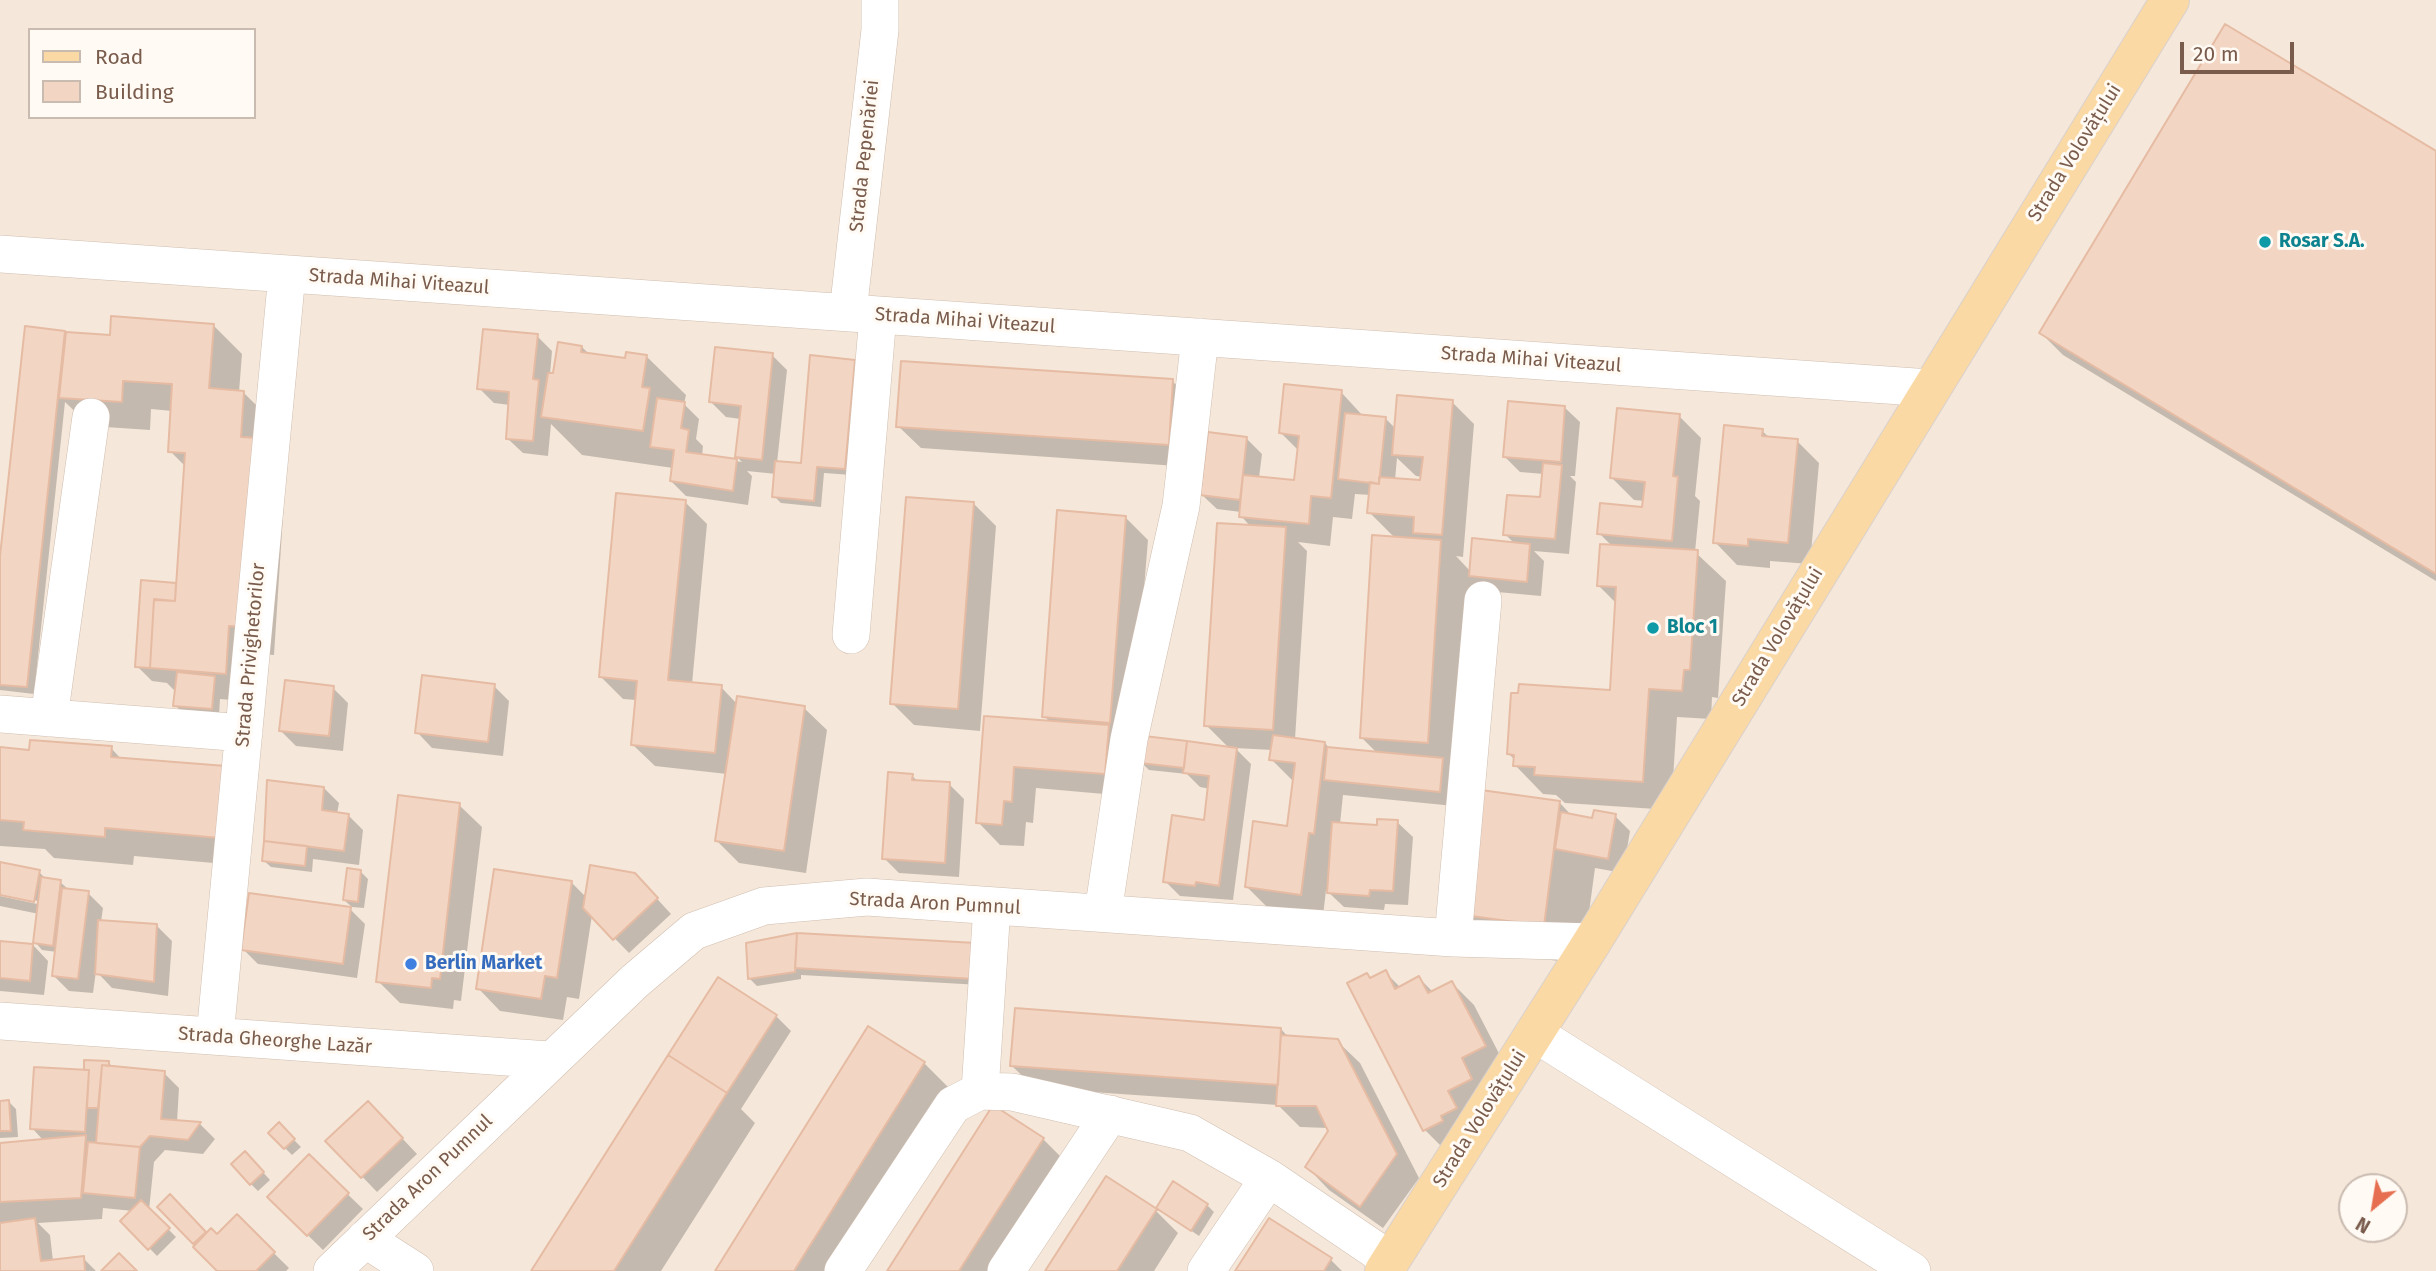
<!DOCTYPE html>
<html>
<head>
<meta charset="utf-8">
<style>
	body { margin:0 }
	#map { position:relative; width:2436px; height:1271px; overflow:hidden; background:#fdf6ec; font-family:"Fira Sans",sans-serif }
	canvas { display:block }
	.legend { position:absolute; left:28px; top:28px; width:228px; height:91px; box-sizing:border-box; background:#fffaf3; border:2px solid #cabbb1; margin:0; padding:9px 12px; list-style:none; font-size:21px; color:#7a5c4d }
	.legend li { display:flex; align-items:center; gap:14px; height:35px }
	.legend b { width:35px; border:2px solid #cabbb1 }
	.north { position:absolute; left:2338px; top:1173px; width:70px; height:70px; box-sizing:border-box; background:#fffaf3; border:2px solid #cabbb1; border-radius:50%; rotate:210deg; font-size:19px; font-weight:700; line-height:28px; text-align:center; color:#7a5c4d }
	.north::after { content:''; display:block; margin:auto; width:24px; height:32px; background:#e76f51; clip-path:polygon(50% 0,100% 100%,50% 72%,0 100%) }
	.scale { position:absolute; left:2180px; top:42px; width:114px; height:32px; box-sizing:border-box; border:4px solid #7a5c4d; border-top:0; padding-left:9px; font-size:21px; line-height:24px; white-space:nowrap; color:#7a5c4d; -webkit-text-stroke:5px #fffaf3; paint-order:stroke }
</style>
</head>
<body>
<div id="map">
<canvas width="2436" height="1271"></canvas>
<ul class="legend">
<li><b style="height:9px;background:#fbd9a5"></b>Road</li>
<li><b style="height:19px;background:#f3d5c3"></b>Building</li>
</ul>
<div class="north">N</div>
<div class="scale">20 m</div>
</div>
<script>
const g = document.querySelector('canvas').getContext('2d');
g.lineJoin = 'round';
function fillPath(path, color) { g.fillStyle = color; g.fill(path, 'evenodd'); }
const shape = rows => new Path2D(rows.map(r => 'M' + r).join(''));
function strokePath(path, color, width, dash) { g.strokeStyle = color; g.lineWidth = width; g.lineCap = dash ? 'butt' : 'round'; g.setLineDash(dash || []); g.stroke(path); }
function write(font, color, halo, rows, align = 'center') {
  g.font = font + ' "Fira Sans",sans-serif'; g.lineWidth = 6; g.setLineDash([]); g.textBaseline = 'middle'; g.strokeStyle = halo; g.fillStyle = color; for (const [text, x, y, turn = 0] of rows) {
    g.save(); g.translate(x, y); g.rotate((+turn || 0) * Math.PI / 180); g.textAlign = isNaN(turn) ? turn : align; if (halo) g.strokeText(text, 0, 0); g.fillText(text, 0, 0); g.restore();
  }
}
const residential = shape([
	[0,0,2436,0,2436,1271,0,1271],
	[30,30,254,30,254,117,30,117],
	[2352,1187,2394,1187,2394,1229,2352,1229]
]);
const shadow = shape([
	[2436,153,2436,581,2063,355,2041,333],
	[213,325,242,354,239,392,244,393,272,421,286,469,274,655,258,654,255,702,220,699,219,716,182,712,175,705,176,692,167,683,152,681,137,666,142,582,178,585,186,467,170,451,172,411,151,409,150,430,90,426,65,402,34,694,0,690,0,572,65,332,112,337],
	[537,336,552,351,550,375,555,375,582,347,589,354,627,360,646,356,686,395,684,404,699,419,696,439,703,446,702,456,742,462,737,457,741,419,726,417,711,402,772,355,787,370,777,463,802,465,854,361,861,369,852,475,824,473,821,507,781,503,774,496,776,474,747,471,752,476,748,505,686,496,671,481,673,468,582,455,551,424,548,456,523,453,507,438,510,405,494,403,479,388],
	[1172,381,1195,403,1191,467,921,448,898,426],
	[1341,392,1363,416,1385,418,1396,429,1452,402,1474,424,1463,557,1456,556,1471,572,1515,544,1505,534,1542,499,1544,474,1520,472,1505,457,1564,407,1580,422,1575,476,1570,476,1576,482,1569,554,1534,551,1544,561,1541,596,1486,591,1454,806,1343,795,1340,824,1378,827,1397,822,1413,837,1408,905,1385,904,1384,910,1344,907,1326,890,1323,916,1269,909,1247,887,1288,828,1294,782,1271,759,1272,750,1235,748,1251,764,1233,900,1180,896,1165,881,1205,822,1210,789,1200,787,1187,774,1149,770,1142,763,1229,748,1206,725,1251,527,1241,516,1241,512,1217,509,1201,494,1247,439,1262,454,1259,478,1296,482,1299,451,1281,433],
	[1397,458,1416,476,1423,477,1422,482,1395,480],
	[1355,494,1371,495,1369,512,1395,538,1361,737,1378,754,1330,749,1325,743,1295,739,1307,551,1298,542,1330,546,1333,517,1352,519],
	[1679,416,1701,438,1695,496,1700,501,1695,552,1726,581,1718,698,1712,697,1711,719,1677,717,1671,810,1565,803,1556,795,1543,794,1515,765,1515,760,1509,754,1612,691,1617,604,1599,586,1613,547,1599,533,1644,509,1645,501,1634,500,1612,478],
	[1762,431,1770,438,1797,441,1819,463,1810,564,1770,561,1770,568,1737,565,1715,542],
	[685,502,707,524,692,684,721,687,737,704,804,708,827,730,806,873,739,863,717,841,727,774,655,766,632,744,636,700,623,699,601,677],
	[974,504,996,526,980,731,914,725,892,703],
	[1125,517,1148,540,1127,796,1036,788,1033,823,1026,822,1024,846,1000,845,978,822,986,718,1050,722,1044,716],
	[494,686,509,701,503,756,432,748,417,732],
	[333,688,348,703,343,751,296,746,281,731],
	[111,748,122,760,225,768,248,866,134,856,133,865,54,858,45,849,0,846,0,749,31,752],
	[912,776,919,782,949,784,964,799,959,877,899,873,884,858],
	[324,788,339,803,337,814,348,815,363,830,359,865,313,859,312,872,271,867,263,860],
	[1482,792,1560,803,1572,816,1594,820,1615,816,1630,831,1623,873,1595,868,1582,964,1505,954,1466,915],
	[459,805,482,827,461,1001,454,1000,453,1009,400,1003,378,981],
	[0,864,39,872,47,880,60,882,68,889,88,893,103,908,101,922,157,926,172,941,168,996,112,988,96,971,93,993,69,991,54,976,57,952,42,950,35,942,39,914,0,906,0,896,42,905,43,902,0,893],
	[361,872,368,879,364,908,352,907,344,900],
	[571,882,586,897,649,890,671,914,629,953,592,915,579,999,567,997,563,1020,500,1011,478,988],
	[350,909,365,924,357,978,258,964,243,949],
	[0,942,33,945,48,961,44,995,0,991],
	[748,944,975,945,981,985,801,975,801,979,757,986,750,979],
	[1385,972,1401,988,1419,978,1433,992,1452,983,1474,1005,1507,1069,1447,1152,1425,1130,1371,979],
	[719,980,776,1016,791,1031,741,1109,755,1123,661,1271,533,1271],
	[1281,1029,1289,1038,1337,1041,1360,1063,1419,1178,1383,1228,1329,1190,1307,1167,1330,1131,1329,1128,1300,1127,1278,1105,1035,1088,1012,1066],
	[86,1062,108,1062,114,1068,164,1073,179,1088,177,1122,200,1124,215,1139,203,1154,165,1150,154,1162,149,1210,176,1237,157,1256,123,1221,133,1211,103,1208,102,1219,38,1223,50,1235,53,1261,83,1258,96,1271,0,1271,0,1145,44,1141,32,1128,85,1072],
	[924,1063,953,1092,841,1271,717,1271],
	[9,1102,16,1109,18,1137,0,1138,0,1103],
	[994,1108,1043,1139,1066,1162,995,1271,889,1271],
	[383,1118,417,1154,377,1192,328,1141],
	[279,1125,301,1147,292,1155,270,1133],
	[309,1157,363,1209,323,1250,269,1197],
	[252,1160,270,1180,258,1191,251,1184],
	[170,1196,207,1235,217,1237,237,1217,289,1268,286,1271,219,1271,160,1207],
	[1207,1205,1214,1212,1199,1236,1158,1208],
	[1156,1211,1178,1233,1154,1271,1047,1271],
	[1331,1260,1342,1271,1237,1271]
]);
const building = shape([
	[2225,24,2436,151,2436,574,2039,333,2225,24],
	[111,316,214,324,209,388,244,391,241,437,258,438,246,627,229,626,226,674,150,668,154,599,175,601,185,453,168,452,172,384,123,381,122,402,59,398,66,332,110,335,111,316],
	[25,326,65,331,27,687,0,685,0,556,25,326],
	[483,329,538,334,533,379,539,380,533,441,506,439,509,392,477,389,483,329],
	[558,342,582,346,581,352,625,358,626,352,647,355,642,387,650,388,643,431,541,417,548,373,553,373,558,342],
	[715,347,773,353,762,460,735,457,741,406,709,402,715,347],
	[810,355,855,360,845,469,817,467,814,501,772,497,775,461,801,463,810,355],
	[901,361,1173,379,1169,445,896,427,901,361],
	[1284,384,1342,390,1331,498,1311,496,1309,524,1239,517,1243,475,1294,480,1299,436,1279,433,1284,384],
	[1397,395,1453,400,1442,535,1413,533,1414,517,1367,513,1370,482,1379,484,1379,477,1420,480,1423,457,1392,455,1397,395],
	[657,398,685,402,681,428,689,430,686,452,737,459,733,491,670,481,674,450,650,447,657,398],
	[1508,401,1565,406,1561,462,1503,457,1508,401],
	[1617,408,1680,414,1673,476,1678,477,1672,541,1597,534,1600,503,1642,507,1645,482,1610,478,1617,408],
	[1345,413,1386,417,1379,484,1338,479,1345,413],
	[1724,425,1763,429,1762,436,1798,439,1788,543,1748,539,1748,546,1713,543,1724,425],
	[1208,432,1247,437,1240,500,1200,495,1208,432],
	[1543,463,1562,465,1555,539,1503,535,1507,495,1540,497,1543,463],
	[616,493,686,500,668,680,722,685,715,753,631,745,637,681,599,677,616,493],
	[906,497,974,502,958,709,890,704,906,497],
	[1057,510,1126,516,1110,723,1042,717,1057,510],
	[1217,523,1286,527,1273,730,1204,726,1217,523],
	[1372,535,1441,540,1428,743,1360,738,1372,535],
	[1472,538,1530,544,1527,582,1469,576,1472,538],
	[1600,544,1698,550,1690,670,1684,670,1682,691,1649,689,1643,782,1534,775,1535,767,1513,766,1514,755,1507,754,1511,693,1518,693,1519,684,1610,690,1616,587,1597,586,1600,544],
	[141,580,176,583,175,601,154,600,150,668,135,667,141,580],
	[177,672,215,676,212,709,173,706,177,672],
	[422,675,495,684,488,742,415,733,422,675],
	[285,680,334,686,329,736,279,731,285,680],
	[737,696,805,706,784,851,715,841,737,696],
	[984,716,1109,725,1105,774,1014,767,1012,802,1004,801,1002,825,976,823,984,716],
	[1273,735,1325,742,1314,834,1309,833,1301,895,1245,887,1253,821,1287,826,1295,763,1269,760,1273,735],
	[1144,736,1187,741,1184,768,1140,763,1144,736],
	[30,740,112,746,111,757,226,766,220,838,105,828,105,837,23,830,24,822,0,820,0,747,29,750,30,740],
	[1187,741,1237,748,1219,886,1196,882,1195,886,1163,882,1172,815,1204,820,1209,776,1183,773,1187,741],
	[1327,747,1443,758,1440,792,1324,780,1327,747],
	[888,772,913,774,912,780,950,782,945,863,882,859,888,772],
	[267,780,324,787,322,810,349,814,344,851,264,841,267,780],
	[1481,790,1560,801,1544,926,1464,915,1481,790],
	[398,795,460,803,440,979,432,978,431,988,376,982,398,795],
	[1594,810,1616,814,1608,859,1555,849,1561,812,1592,818,1594,810],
	[1377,819,1398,820,1393,891,1370,890,1369,896,1327,893,1332,822,1377,825,1377,819],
	[264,841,307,846,305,866,262,861,264,841],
	[0,862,40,870,34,902,0,895,0,862],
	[590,865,635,873,658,898,613,940,583,908,590,865],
	[347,868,361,870,358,902,343,900,347,868],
	[494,869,572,881,557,978,545,976,541,999,476,989,494,869],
	[41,877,61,880,53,946,33,943,41,877],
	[62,888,89,891,78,979,52,976,62,888],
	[249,893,351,907,343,964,241,950,249,893],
	[98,920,157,924,154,982,95,974,98,920],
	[797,933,976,943,974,979,795,968,797,933],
	[797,933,795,972,748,979,746,943,797,933],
	[0,941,33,944,30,981,0,978,0,941],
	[1386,970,1395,989,1419,976,1428,993,1452,981,1486,1046,1462,1058,1472,1079,1448,1091,1457,1108,1441,1116,1443,1121,1423,1131,1347,983,1367,973,1370,978,1386,970],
	[718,977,777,1015,727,1093,668,1055,718,977],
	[1015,1008,1281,1028,1278,1085,1010,1066,1015,1008],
	[868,1026,925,1062,794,1271,715,1271,868,1026],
	[1281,1035,1338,1039,1397,1154,1360,1207,1305,1167,1328,1131,1316,1106,1276,1106,1281,1035],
	[668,1055,727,1093,614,1271,531,1271,668,1055],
	[84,1060,109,1061,109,1066,102,1065,98,1108,87,1108,89,1070,84,1070,84,1060],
	[102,1065,165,1071,161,1119,201,1122,188,1140,150,1136,140,1147,96,1143,102,1065],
	[34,1067,89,1070,85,1132,30,1129,34,1067],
	[9,1100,11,1131,0,1131,0,1101,9,1100],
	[368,1101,403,1138,361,1178,325,1141,368,1101],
	[993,1105,1044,1138,959,1271,887,1271,993,1105],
	[279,1122,295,1139,284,1149,268,1133,279,1122],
	[86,1135,81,1198,0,1202,0,1143,86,1135],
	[88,1142,140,1147,135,1198,83,1193,88,1142],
	[245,1151,264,1172,250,1185,231,1164,245,1151],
	[309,1154,349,1193,307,1236,267,1197,309,1154],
	[1106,1176,1157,1209,1117,1271,1045,1271,1106,1176],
	[1173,1181,1208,1204,1191,1231,1156,1208,1173,1181],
	[170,1194,206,1232,193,1244,157,1207,170,1194],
	[141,1200,170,1228,148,1250,120,1221,141,1200],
	[237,1214,275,1252,256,1271,217,1271,193,1247,211,1228,217,1234,237,1214],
	[35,1218,41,1261,84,1256,85,1271,0,1271,0,1223,35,1218],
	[1269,1218,1332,1258,1324,1271,1235,1271,1269,1218],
	[119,1253,137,1271,101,1271,119,1253]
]);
const minor = shape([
	[0,254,1930,388],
	[848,312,880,30,880,0],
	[851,635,878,315],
	[0,714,244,733],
	[49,718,91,417],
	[1103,913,1129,739,1181,506,1200,337],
	[1453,938,1483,600],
	[0,1021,549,1060],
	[1534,1033,1912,1271],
	[215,1036,287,274],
	[980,1091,992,906],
	[365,1239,415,1271],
	[332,1271,635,981,694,931,764,906,867,897,1453,938,1592,942],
	[843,1271,953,1105,980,1091,1012,1092,1190,1133,1269,1178,1390,1260],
	[1006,1271,1110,1114],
	[1206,1271,1269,1178]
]);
const major = shape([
	[1384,1271,1592,942,2170,0]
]);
const markers = [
	[2265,242,7,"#0f9aa8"],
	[1653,628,7,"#0f9aa8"],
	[411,964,7,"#3f7fe0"]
];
const streetNames = [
	["Strada Volovățului",2075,153,-58],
	["Strada Pepenăriei",865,156,-84],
	["Strada Mihai Viteazul",399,282,4],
	["Strada Mihai Viteazul",965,321,4],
	["Strada Mihai Viteazul",1531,360,4],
	["Strada Volovățului",1778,637,-59],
	["Strada Privighetorilor",251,655,-85],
	["Strada Aron Pumnul",935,904,3],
	["Strada Gheorghe Lazăr",275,1041,4],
	["Strada Volovățului",1480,1119,-58],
	["Strada Aron Pumnul",428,1178,-44]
];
const cultureNames = [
	["Rosar S.A.",2279,242],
	["Bloc 1",1667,628]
];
const shopNames = [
	["Berlin Market",425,964]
];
fillPath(residential, '#f5e8da');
fillPath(shadow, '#0003');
fillPath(building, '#f3d5c3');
strokePath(building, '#e6bba3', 2);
strokePath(minor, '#d1beb0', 38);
strokePath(major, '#dad1cd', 40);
strokePath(minor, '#fff', 37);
strokePath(major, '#fbd9a5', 38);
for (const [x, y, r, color] of markers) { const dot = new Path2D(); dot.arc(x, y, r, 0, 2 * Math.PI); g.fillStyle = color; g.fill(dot); strokePath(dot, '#fffaf3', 2.5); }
write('19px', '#7a5c4d', '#fffaf3', streetNames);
write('bold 19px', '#0d838f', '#fffaf3', cultureNames, 'left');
write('bold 19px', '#366cbe', '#fffaf3', shopNames, 'left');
</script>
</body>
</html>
